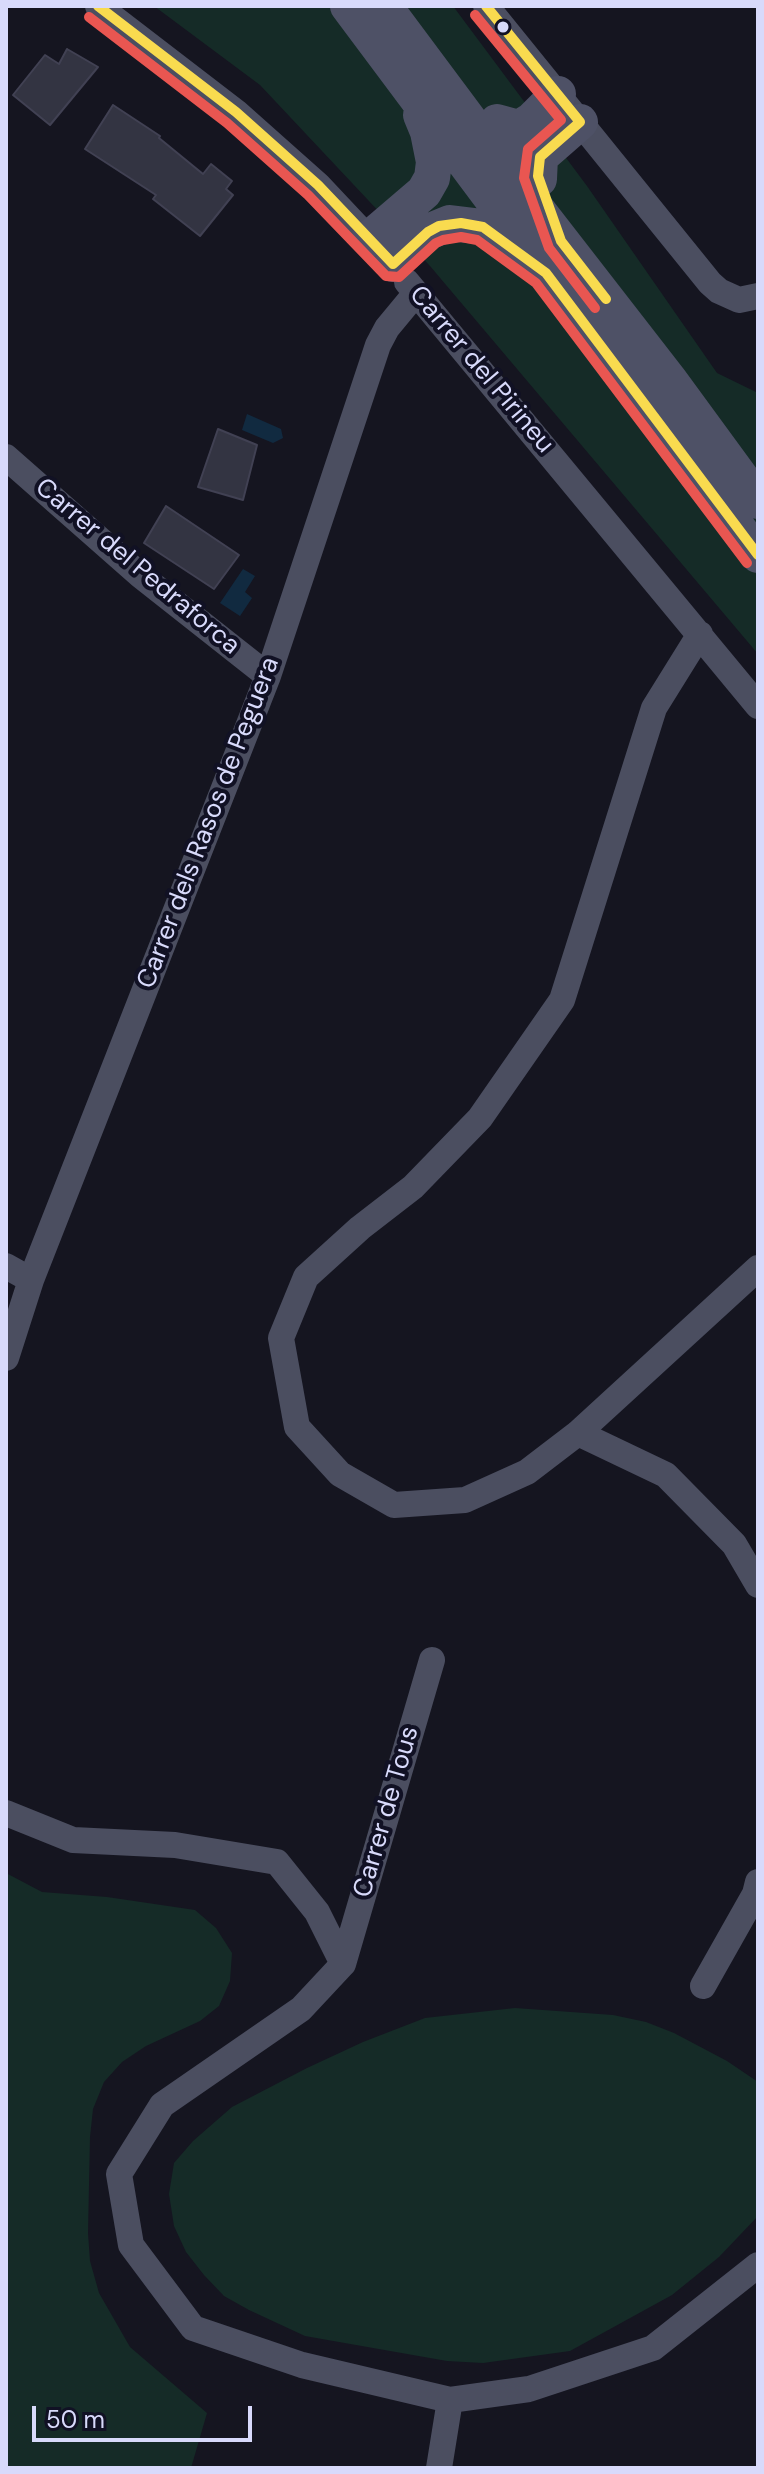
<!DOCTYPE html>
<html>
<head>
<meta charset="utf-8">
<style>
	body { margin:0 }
	#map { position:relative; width:764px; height:2474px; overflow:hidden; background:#151520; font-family:"DM Sans",sans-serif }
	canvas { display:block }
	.frame { position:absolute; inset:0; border:8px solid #d8dafb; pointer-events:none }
	.scale { position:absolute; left:32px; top:2406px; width:220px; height:36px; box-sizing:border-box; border:4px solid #d8dafb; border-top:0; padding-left:10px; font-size:24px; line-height:28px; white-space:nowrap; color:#d8dafb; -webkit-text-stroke:6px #111124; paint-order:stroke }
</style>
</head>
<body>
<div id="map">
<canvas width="764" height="2474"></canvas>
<div class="frame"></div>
<div class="scale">50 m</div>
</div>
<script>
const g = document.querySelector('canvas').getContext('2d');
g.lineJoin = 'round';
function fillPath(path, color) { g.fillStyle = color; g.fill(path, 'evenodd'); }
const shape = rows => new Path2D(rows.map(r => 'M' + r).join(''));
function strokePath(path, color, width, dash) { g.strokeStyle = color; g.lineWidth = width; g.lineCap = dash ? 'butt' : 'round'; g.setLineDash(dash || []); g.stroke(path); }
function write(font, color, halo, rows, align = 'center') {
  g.font = font + ' "DM Sans",sans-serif'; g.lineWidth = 8; g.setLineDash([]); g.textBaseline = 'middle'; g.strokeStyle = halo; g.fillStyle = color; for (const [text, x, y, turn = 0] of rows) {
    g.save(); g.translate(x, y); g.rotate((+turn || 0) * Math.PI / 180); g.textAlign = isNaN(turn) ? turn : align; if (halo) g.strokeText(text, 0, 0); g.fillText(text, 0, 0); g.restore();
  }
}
const green = shape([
	[154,6,453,6,587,186,717,373,758,393,758,654,430,266,260,85],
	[6,1873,42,1892,107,1897,195,1910,216,1928,232,1953,230,1981,219,2006,200,2021,146,2046,122,2062,104,2082,93,2109,90,2137,88,2233,90,2261,99,2293,130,2347,207,2413,191,2468,6,2468],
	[515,2008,613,2015,646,2022,674,2033,727,2061,758,2082,758,2216,719,2257,672,2295,570,2351,483,2363,447,2361,305,2336,249,2310,224,2296,204,2275,186,2252,174,2226,169,2194,174,2163,193,2141,232,2107,307,2068,363,2042,425,2018]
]);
const water = shape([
	[247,414,281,429,283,438,273,443,242,430],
	[243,569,255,576,245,592,252,598,240,616,220,603]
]);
const building = shape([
	[67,49,98,67,50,125,13,95,45,55,59,64,67,49],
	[113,105,160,136,159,138,203,174,211,164,232,181,226,189,233,195,200,236,153,199,156,195,85,149,113,105],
	[218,429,257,445,243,500,198,487,218,429],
	[166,506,239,555,214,589,144,543,166,506]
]);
const street = shape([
	[98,6,236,112,318,185,381,252],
	[486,6,710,283,719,291,739,300,758,296],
	[407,282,758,706],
	[6,457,140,575,268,676],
	[700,634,654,708,562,1000,480,1118,413,1187,360,1228,306,1277,281,1338,297,1427,340,1474,394,1505,465,1500,527,1472,578,1433,758,1268],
	[6,1266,31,1280],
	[6,1358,31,1280,268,676,378,345,387,328,416,293],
	[578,1433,666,1475,734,1544,758,1585],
	[6,1813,73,1840,175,1845,277,1862,317,1912,343,1964,301,2009,162,2105,119,2174,131,2245,193,2328,302,2365,450,2400,529,2389,653,2348,758,2265],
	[343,1964,432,1660],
	[703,1986,755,1894,758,1882],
	[439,2468,450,2400]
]);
const secondary = shape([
	[348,6,758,555],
	[384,6,501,163,671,382,758,501],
	[497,122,519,128,532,120,558,94],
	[483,159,501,163,540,157],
	[539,179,540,157,580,122],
	[500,183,499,171,504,149,519,128],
	[369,239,424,192,432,178,434,162,428,132,421,115],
	[393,264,428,232,450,223,483,227,520,252]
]);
const bus1 = shape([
	[98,6,236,112,318,185,393,264,428,232,439,226,461,223,483,227,546,273,758,555],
	[486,6,580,122,540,157,538,176,561,241,606,299]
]);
const bus2 = shape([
	[475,15,561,120,528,149,524,178,549,248,595,308],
	[89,17,227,123,308,195,386,276,399,277,436,243,443,240,461,237,477,240,536,283,747,563]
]);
const markers = [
	[503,27,7,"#d8dafb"]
];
const streetNames = [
	["Carrer del Pirineu",481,370,50],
	["Carrer del Pedraforca",137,567,40],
	["Carrer dels Rasos de Peguera",209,823,-69],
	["Carrer de Tous",387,1812,-74]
];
fillPath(green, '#152b27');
fillPath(water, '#112a40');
fillPath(building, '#333442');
strokePath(building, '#414153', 2);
strokePath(street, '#4b4e60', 26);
strokePath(secondary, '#4e5166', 36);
strokePath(bus1, '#f9db4f', 10);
strokePath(bus2, '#e95651', 10);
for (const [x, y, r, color] of markers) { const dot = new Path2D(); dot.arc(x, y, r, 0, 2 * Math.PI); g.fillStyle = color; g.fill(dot); strokePath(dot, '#111124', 3); }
write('26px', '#d8dafb', '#111124', streetNames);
</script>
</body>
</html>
